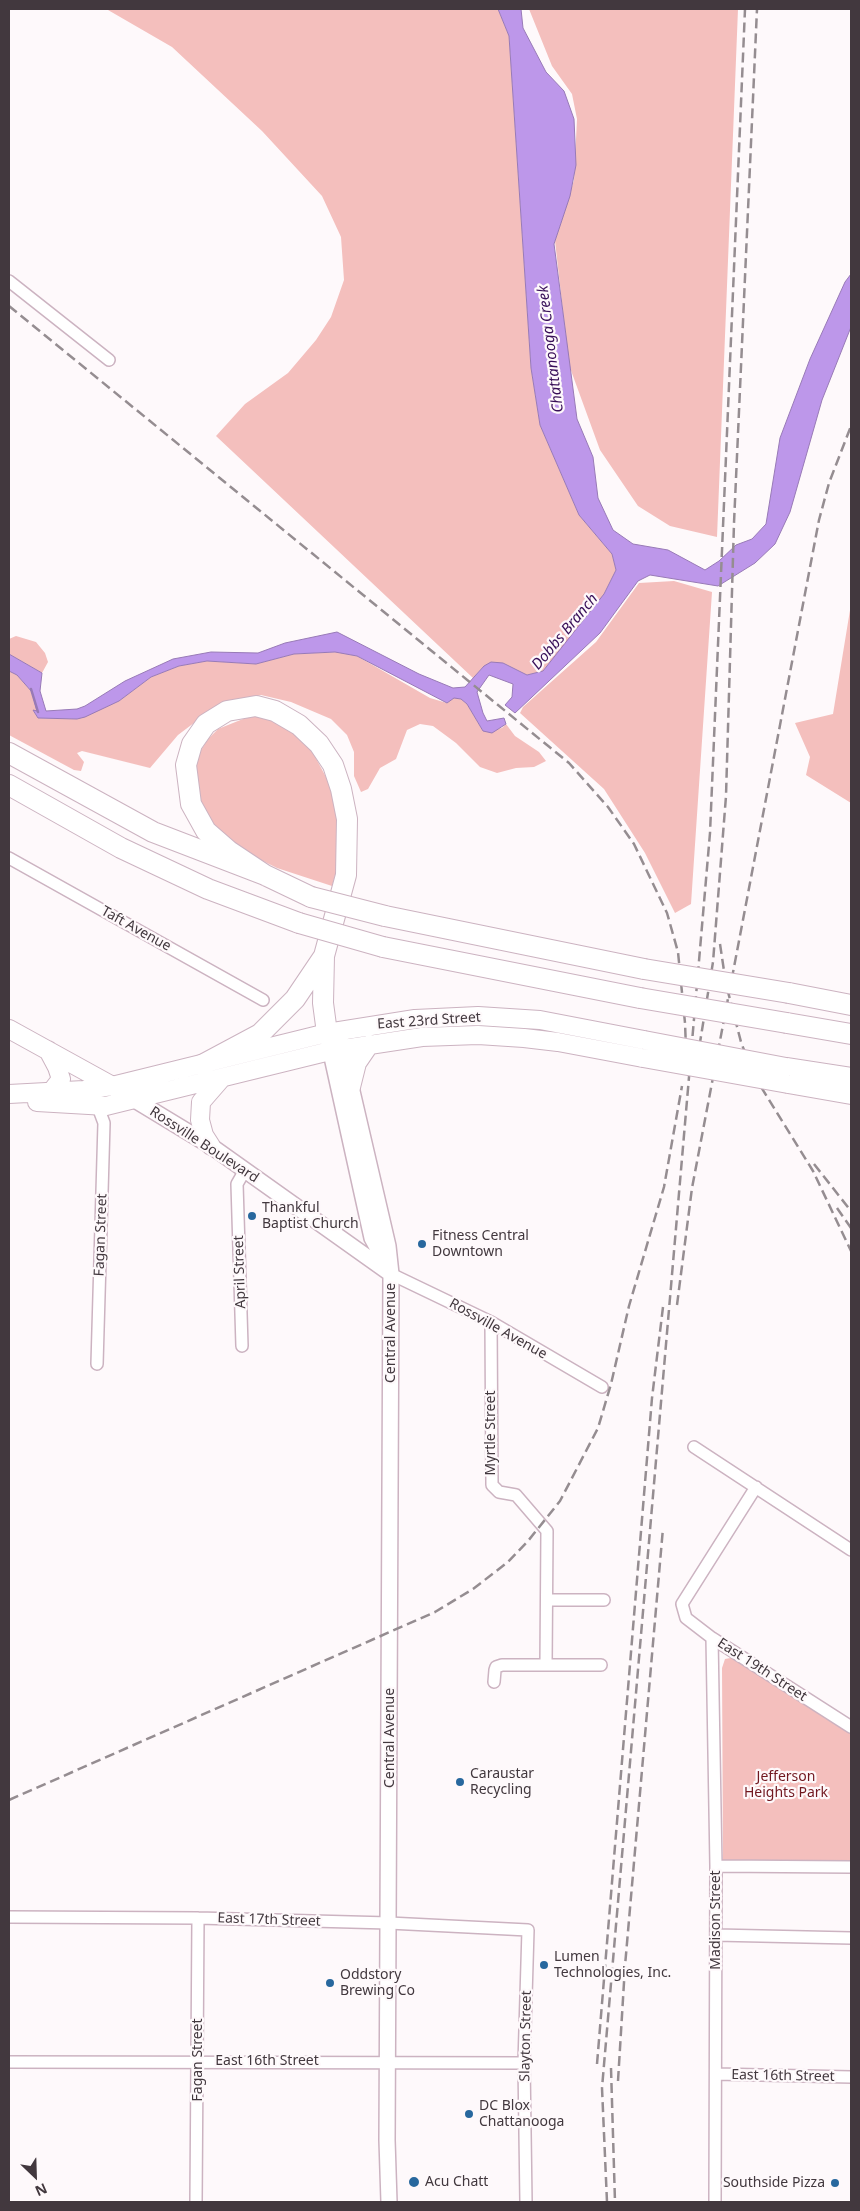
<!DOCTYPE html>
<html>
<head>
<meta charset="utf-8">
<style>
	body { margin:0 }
	#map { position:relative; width:860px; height:2211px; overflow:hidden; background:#fef9fb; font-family:"Noto Sans",sans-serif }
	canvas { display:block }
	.frame { position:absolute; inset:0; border:10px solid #42383e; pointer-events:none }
	.north { position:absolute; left:10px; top:2151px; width:50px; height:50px; -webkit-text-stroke:4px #fef9fb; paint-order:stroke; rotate:156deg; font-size:14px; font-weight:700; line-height:20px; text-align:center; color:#42383e }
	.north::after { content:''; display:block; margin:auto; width:18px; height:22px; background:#42383e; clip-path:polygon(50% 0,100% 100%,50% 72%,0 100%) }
</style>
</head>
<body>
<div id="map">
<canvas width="860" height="2211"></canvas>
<div class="frame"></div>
<div class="north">N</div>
</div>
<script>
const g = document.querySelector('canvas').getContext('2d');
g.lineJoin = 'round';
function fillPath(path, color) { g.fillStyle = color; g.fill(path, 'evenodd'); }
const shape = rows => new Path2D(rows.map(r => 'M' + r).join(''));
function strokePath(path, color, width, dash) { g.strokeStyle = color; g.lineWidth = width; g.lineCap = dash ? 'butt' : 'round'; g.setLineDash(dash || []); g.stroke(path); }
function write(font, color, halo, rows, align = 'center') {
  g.font = font + ' "Noto Sans",sans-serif'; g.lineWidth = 4.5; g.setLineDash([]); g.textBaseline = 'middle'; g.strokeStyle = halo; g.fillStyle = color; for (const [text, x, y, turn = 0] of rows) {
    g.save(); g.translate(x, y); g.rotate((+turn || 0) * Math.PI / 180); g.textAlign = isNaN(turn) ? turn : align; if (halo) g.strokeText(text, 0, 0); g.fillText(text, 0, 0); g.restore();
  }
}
const green = shape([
	[109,9,498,9,509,36,531,368,540,425,579,515,612,554,616,570,604,594,588,617,543,671,527,675,503,663,484,666,473,678,216,436,245,404,288,373,316,340,331,317,344,280,341,237,322,196,262,131,172,47,108,10],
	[529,9,738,9,717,537,670,526,638,506,600,450,569,365,555,241,574,180,577,119,572,94,552,66],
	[674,581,712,592,691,904,675,913,645,853,604,789,520,713,523,707,596,642,639,583],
	[851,604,851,803,806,775,810,757,795,723,833,714],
	[16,636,36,642,45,653,48,662,42,673,9,654,9,639],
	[337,652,357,656,430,698,447,703,455,697,461,699,467,704,483,731,502,728,506,724,515,736,539,752,546,761,534,767,516,768,497,773,480,767,456,743,433,726,420,724,407,730,396,759,380,768,368,789,361,792,354,776,354,752,347,735,331,719,291,702,261,695,215,707,178,735,150,768,82,751,77,753,84,762,81,771,74,770,9,735,9,671,17,675,32,692,38,711,34,711,38,718,77,719,119,701,151,677,179,666,207,661,256,664,294,654],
	[248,717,262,717,273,721,294,734,312,751,326,777,331,788,337,820,337,868,332,886,277,868,247,853,215,828,203,811,194,784,194,771,198,755,208,739,218,729],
	[736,1657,851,1732,851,1862,723,1860,722,1668,725,1659]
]);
const water = shape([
	[498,9,521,9,523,28,546,72,564,91,574,119,576,165,570,196,554,244,577,419,593,457,598,498,613,530,633,544,668,550,705,570,719,561,736,545,752,539,766,524,780,438,810,359,845,282,851,274,851,327,822,400,790,512,775,544,755,563,718,586,650,575,638,581,600,633,515,713,505,705,512,697,513,684,489,675,477,692,483,713,487,721,504,718,506,724,492,733,483,731,467,704,461,699,454,698,447,703,357,656,335,652,294,654,256,664,207,661,179,666,151,677,119,701,85,717,77,719,38,718,33,710,37,711,32,692,17,675,9,671,9,654,42,673,40,691,46,711,77,709,85,706,125,681,173,659,211,652,258,653,285,643,337,632,419,674,453,688,465,687,484,666,491,662,503,663,527,675,543,671,604,594,616,570,612,554,579,515,540,425,531,368,509,36,498,9]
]);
const stream = shape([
	[31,689,38,712]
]);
const minor = shape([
	[9,281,109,360],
	[9,858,263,1000],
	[391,1274,491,1322,602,1387],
	[491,1322,492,1485,499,1492,516,1495,547,1531,546,1665],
	[242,1346,237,1184,245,1170],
	[97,1364,104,1123,98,1107],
	[694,1447,851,1550],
	[756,1487,682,1604,686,1618,712,1638,851,1727],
	[547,1600,604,1600],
	[712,1638,716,1866,715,2202],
	[494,1682,495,1670,496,1667,502,1665,601,1665],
	[716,1866,851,1867],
	[9,1917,198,1918,389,1923,528,1930,524,2063,526,2202],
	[716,1935,851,1938],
	[9,2062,524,2063],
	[716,2074,851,2077],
	[196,2202,198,1918]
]);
const secondary = shape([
	[338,1031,388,1246,391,1274,387,2140,389,2202],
	[328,1039,372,1238,387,1265],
	[135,1100,211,1146,391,1274]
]);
const primary = shape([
	[9,1029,116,1088],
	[48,1050,57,1067,61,1079,51,1092],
	[786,1067,851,1077],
	[788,1084,851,1095],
	[351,1087,357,1063,370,1044],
	[9,1094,84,1090,112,1086,327,1033,415,1019,478,1016,540,1020,644,1040],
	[37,1102,106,1106,330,1051,422,1037,478,1035,524,1038,558,1042,643,1058],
	[211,1146,204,1135,200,1120,201,1102,221,1079]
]);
const motorway = shape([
	[9,753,153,832,265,875,311,897],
	[9,785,121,848,208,889,299,923],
	[265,875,229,851,206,831,191,804,186,765,192,744,206,724,227,711,256,706,275,711,299,725,319,744,333,765,341,789,347,819,346,875,324,956,323,1003,327,1033],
	[385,916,644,969],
	[383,947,640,998],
	[789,993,851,1005],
	[787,1023,851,1034],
	[202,1065,260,1034,295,999,324,956]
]);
const rail = shape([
	[9,306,569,763,608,807,634,844,667,913,678,952,685,1023,686,1048],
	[720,944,726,984,741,1042,753,1074,813,1171,851,1251],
	[697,1061,713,962,726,796,734,523,757,9],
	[814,1164,851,1211],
	[837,1208,851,1228],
	[677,1305,692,1188,819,520,829,483,851,426],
	[9,1800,435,1612,473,1589,508,1562,528,1541,560,1501,598,1428,611,1384,629,1306,664,1187,682,1086],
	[597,2064,652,1398,663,1307],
	[611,2068,615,2202],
	[618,2081,625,1966,663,1528],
	[607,2202,602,2088,710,833,745,9]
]);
const primaryBridge = shape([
	[644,1040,786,1067],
	[643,1058,788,1084]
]);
const motorwayBridge = shape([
	[311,897,385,916],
	[299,923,383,947],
	[644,969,789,993],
	[640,998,787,1023]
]);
const markers = [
	[252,1216,5,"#28689e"],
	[422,1244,5,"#28689e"],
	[460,1782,5,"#28689e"],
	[544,1965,5,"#28689e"],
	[330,1983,5,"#28689e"],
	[469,2114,5,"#28689e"],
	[414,2182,6,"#28689e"],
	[835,2183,5,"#28689e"]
];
const streetNames = [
	["Taft Avenue",136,929,29],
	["East 23rd Street",429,1021,-4],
	["Rossville Boulevard",204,1145,33],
	["Fagan Street",101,1235,-88],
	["April Street",240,1272,-92],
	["Rossville Avenue",498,1329,29],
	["Central Avenue",391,1333,-90],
	["Myrtle Street",491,1433,-90],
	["East 19th Street",762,1670,33],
	["Central Avenue",390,1738,-90],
	["East 17th Street",269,1920,2],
	["Madison Street",716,1920,-90],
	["Slayton Street",526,2036,-89],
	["Fagan Street",198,2060,-90],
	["East 16th Street",267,2061],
	["East 16th Street",783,2076,1]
];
const poiNames = [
	["Thankful",262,1208],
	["Baptist Church",262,1224],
	["Fitness Central",432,1236],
	["Downtown",432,1252],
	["Caraustar",470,1774],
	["Recycling",470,1790],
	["Lumen",554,1957],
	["Technologies, Inc.",554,1973],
	["Oddstory",340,1975],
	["Brewing Co",340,1991],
	["DC Blox",479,2106],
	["Chattanooga",479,2122],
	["Acu Chatt",425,2182],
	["Southside Pizza",825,2183,"right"]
];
const parkNames = [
	["Jefferson",786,1777],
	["Heights Park",786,1793]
];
const waterNames = [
	["Chattanooga Creek",551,349,-97],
	["Dobbs Branch",565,632,-50]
];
fillPath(green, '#f4bfbd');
fillPath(water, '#bd97ea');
strokePath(water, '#987ab6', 1);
strokePath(stream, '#987ab6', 2.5);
strokePath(minor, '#ccb3c1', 14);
strokePath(secondary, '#ccb3c1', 18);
strokePath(primary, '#ccb3c1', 20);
strokePath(motorway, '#ccb3c1', 22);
strokePath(minor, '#fff', 11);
strokePath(secondary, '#fff', 15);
strokePath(primary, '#fff', 18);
strokePath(motorway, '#fff', 20);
strokePath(rail, '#958d91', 2.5, [10, 5]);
strokePath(primaryBridge, '#ccb3c1', 20, []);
strokePath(motorwayBridge, '#ccb3c1', 22, []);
strokePath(primaryBridge, '#fff', 18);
strokePath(motorwayBridge, '#fff', 20);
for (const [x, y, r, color] of markers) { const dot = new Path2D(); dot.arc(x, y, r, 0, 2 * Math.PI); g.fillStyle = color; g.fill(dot); strokePath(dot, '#fef9fb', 2); }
write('14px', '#42383e', '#fef9fb', streetNames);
write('14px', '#42383e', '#fef9fb', poiNames, 'left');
write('14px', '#711820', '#fef9fb', parkNames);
write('italic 15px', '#380f58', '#fef9fb', waterNames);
</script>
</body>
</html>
